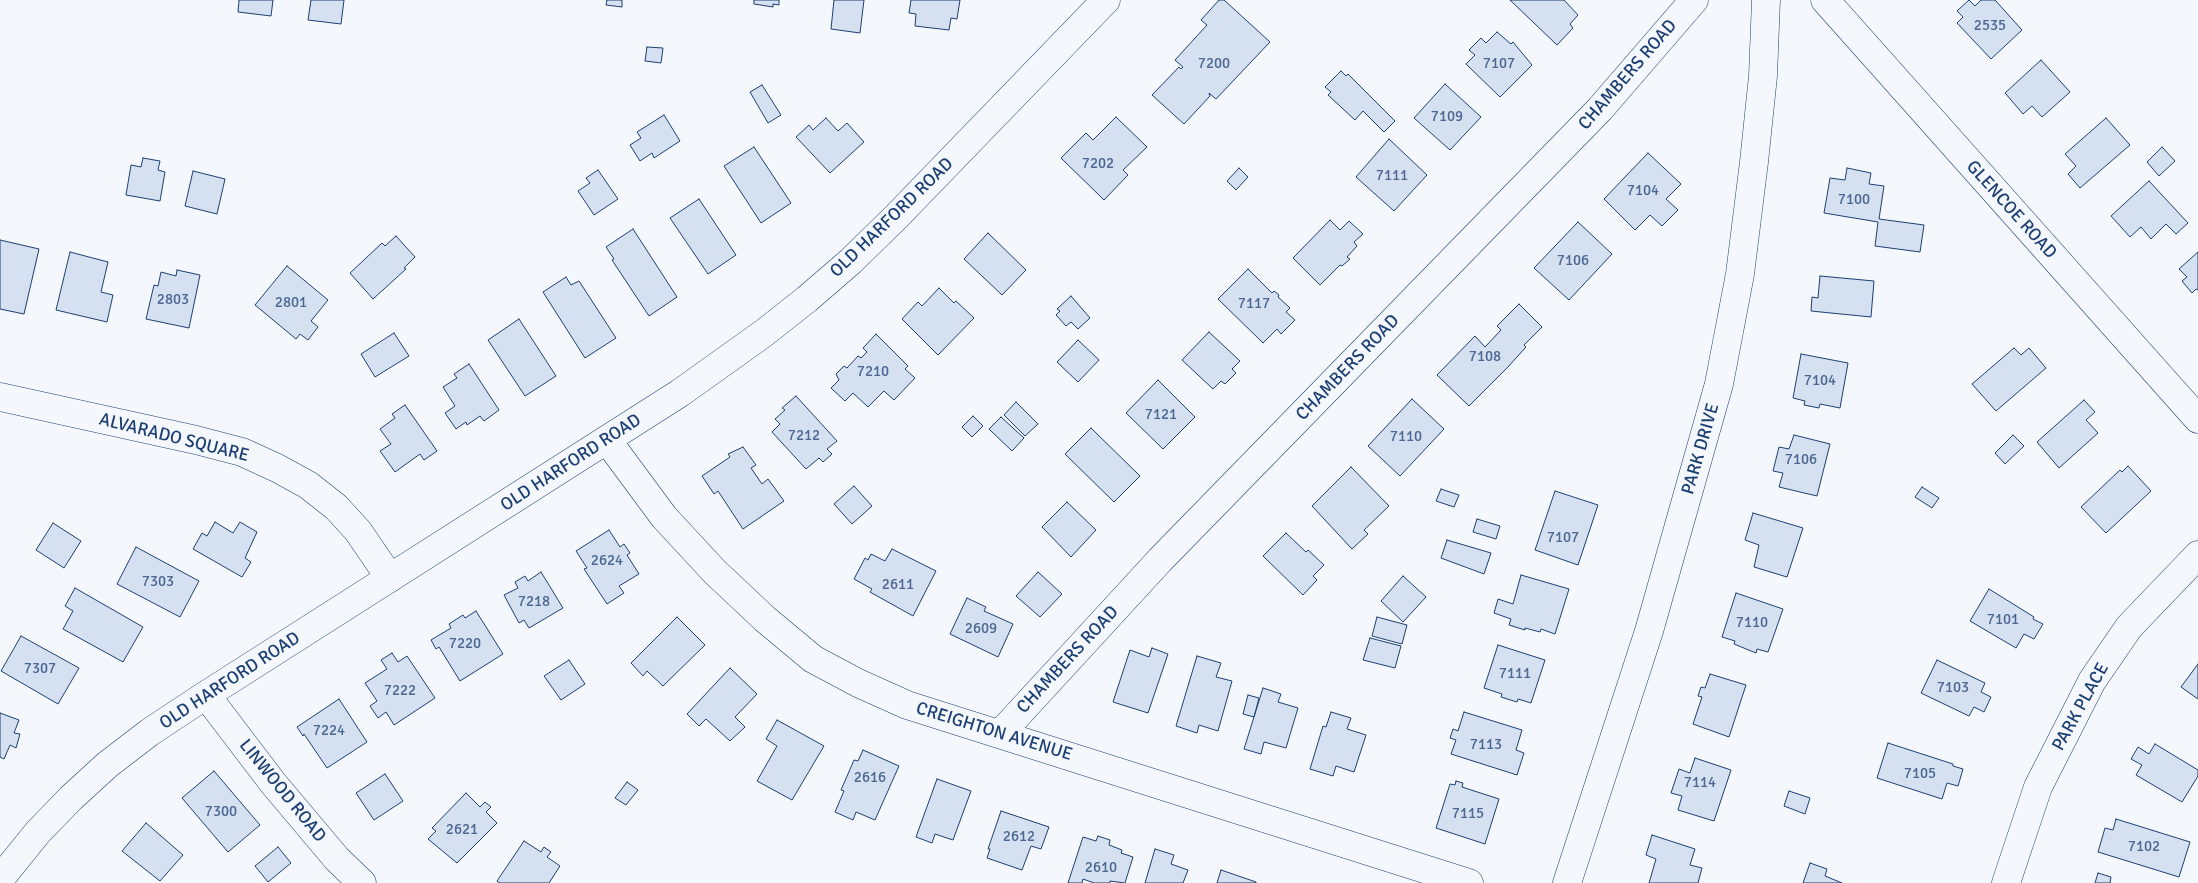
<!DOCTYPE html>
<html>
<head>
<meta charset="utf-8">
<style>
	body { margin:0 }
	canvas { display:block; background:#f4f7fb }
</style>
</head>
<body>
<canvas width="2198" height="883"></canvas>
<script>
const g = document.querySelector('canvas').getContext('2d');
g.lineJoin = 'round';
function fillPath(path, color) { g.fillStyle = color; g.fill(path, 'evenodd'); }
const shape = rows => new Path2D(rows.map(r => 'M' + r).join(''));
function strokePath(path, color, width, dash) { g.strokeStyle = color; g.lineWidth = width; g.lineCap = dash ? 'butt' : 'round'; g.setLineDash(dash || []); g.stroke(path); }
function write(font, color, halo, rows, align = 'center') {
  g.font = font + ' Signika,sans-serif'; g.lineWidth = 4; g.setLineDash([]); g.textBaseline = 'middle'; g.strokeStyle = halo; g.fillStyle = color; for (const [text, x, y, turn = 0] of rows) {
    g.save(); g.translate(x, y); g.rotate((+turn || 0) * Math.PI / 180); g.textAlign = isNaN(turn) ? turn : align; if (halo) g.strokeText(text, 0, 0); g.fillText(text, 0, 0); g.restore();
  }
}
const building = shape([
	[239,0,273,0,271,16,238,12,239,0],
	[311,0,344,0,341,24,308,20,311,0],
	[607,0,622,0,622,7,606,5,607,0],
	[754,0,779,0,779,5,773,4,773,7,754,4,754,0],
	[834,0,864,0,860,33,831,29,834,0],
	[911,0,960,0,957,19,951,18,949,30,915,26,916,14,909,13,911,0],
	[1219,0,1224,0,1270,42,1216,99,1209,93,1210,96,1184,124,1152,95,1179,67,1181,69,1183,67,1175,60,1207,25,1201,20,1219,0],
	[1510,0,1564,0,1578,15,1570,24,1573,28,1557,45,1510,0],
	[1969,0,1975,6,1981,0,1995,0,2022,30,1991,59,1957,23,1963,17,1957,11,1969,0],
	[1497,32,1511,44,1513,42,1532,65,1500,97,1466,64,1475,55,1469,50,1481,38,1486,43,1497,32],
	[647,47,663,48,661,63,645,61,647,47],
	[2041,60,2070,92,2042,117,2032,106,2023,114,2005,93,2041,60],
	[1341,71,1346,76,1348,74,1395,121,1384,132,1363,111,1355,120,1328,95,1331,92,1325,87,1341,71],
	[1445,84,1481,117,1450,150,1414,118,1445,84],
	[762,85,781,115,768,123,750,92,762,85],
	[664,115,680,141,654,158,652,153,640,161,630,145,641,138,637,132,664,115],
	[1116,117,1147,147,1123,170,1128,175,1104,200,1061,158,1086,133,1093,140,1116,117],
	[826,118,838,131,847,123,864,142,830,173,796,137,809,125,813,130,826,118],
	[2106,118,2130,145,2080,188,2068,174,2076,166,2065,154,2106,118],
	[1389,139,1427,175,1394,211,1356,177,1389,139],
	[754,147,791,203,761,223,724,166,754,147],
	[2162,147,2175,161,2159,176,2147,162,2162,147],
	[1648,153,1681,184,1666,199,1678,210,1662,226,1650,215,1635,230,1604,199,1648,153],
	[143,158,160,161,158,170,165,172,160,201,126,195,131,165,141,167,143,158],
	[1239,168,1248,177,1236,190,1227,181,1239,168],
	[1847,168,1871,173,1869,184,1884,186,1879,219,1924,225,1920,252,1875,246,1878,222,1824,213,1830,178,1845,180,1847,168],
	[598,170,618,199,594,215,578,191,590,183,586,178,598,170],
	[193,171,225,179,217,214,185,206,193,171],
	[2149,181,2188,223,2176,234,2166,224,2151,239,2141,227,2130,237,2111,216,2149,181],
	[699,199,736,255,708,274,670,218,699,199],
	[1330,220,1340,230,1349,221,1363,234,1354,242,1357,246,1347,257,1350,259,1342,266,1340,265,1320,285,1293,258,1330,220],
	[1578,222,1612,254,1569,300,1534,268,1578,222],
	[633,229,677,297,649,316,612,260,614,259,606,247,633,229],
	[988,233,1026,270,1002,295,964,259,988,233],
	[396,236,415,257,404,268,406,269,373,299,350,273,382,243,385,246,396,236],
	[0,240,39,249,24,314,0,309,0,240],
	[70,252,108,262,101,292,113,295,107,322,56,310,70,252],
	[2198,252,2198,290,2196,289,2192,293,2182,281,2187,277,2179,269,2198,252],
	[287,266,328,300,311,321,318,327,308,340,300,334,296,339,255,305,287,266],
	[1248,269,1272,293,1274,291,1279,295,1278,297,1290,308,1286,312,1295,320,1281,334,1277,329,1263,343,1218,299,1248,269],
	[177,270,200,275,189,328,146,319,154,285,158,286,161,272,176,276,177,270],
	[1820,276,1874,281,1871,317,1811,311,1812,297,1818,298,1820,276],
	[566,277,571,285,579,281,616,338,585,358,543,292,566,277],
	[939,288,954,303,956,301,974,318,938,355,902,319,918,302,922,306,939,288],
	[1071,296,1090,318,1078,329,1071,322,1066,326,1056,315,1060,311,1057,309,1071,296],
	[1519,304,1542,327,1524,345,1526,347,1507,368,1469,406,1437,375,1475,336,1485,347,1501,330,1497,326,1519,304],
	[519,319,556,376,525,396,488,340,519,319],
	[1209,332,1240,361,1232,369,1236,373,1225,384,1221,381,1213,389,1182,360,1209,332],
	[394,333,409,356,375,377,361,354,394,333],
	[876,334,908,366,905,369,915,378,894,400,884,391,868,407,853,393,845,401,831,388,839,380,836,374,844,366,847,368,858,356,861,358,867,352,863,348,876,334],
	[1078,340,1099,360,1078,382,1057,362,1078,340],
	[2014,348,2021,355,2029,348,2046,368,1996,411,1972,384,2014,348],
	[1801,354,1848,363,1840,408,1820,404,1819,408,1804,405,1805,401,1793,398,1801,354],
	[469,364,499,410,484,421,480,416,467,425,466,422,456,429,445,413,455,406,443,387,457,378,454,374,469,364],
	[1158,380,1195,417,1163,449,1126,413,1158,380],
	[796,396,837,441,827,449,832,454,823,462,819,458,806,469,772,432,780,424,775,419,785,410,782,408,796,396],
	[1412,399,1444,429,1400,476,1368,446,1412,399],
	[2084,400,2095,412,2086,420,2098,433,2059,468,2037,442,2084,400],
	[1016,402,1038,424,1025,436,1004,415,1016,402],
	[405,405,437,451,424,460,420,454,395,472,380,451,391,444,380,429,395,418,392,414,405,405],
	[973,416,983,426,972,437,962,427,973,416],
	[1001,417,1024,438,1012,451,989,429,1001,417],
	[1091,428,1140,476,1114,502,1065,454,1091,428],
	[1794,435,1830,444,1817,496,1779,487,1783,473,1773,471,1779,447,1789,449,1794,435],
	[2013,435,2024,446,2005,464,1995,453,2013,435],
	[743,447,756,465,751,468,762,484,768,479,784,501,743,529,718,491,714,494,702,476,730,457,728,454,743,447],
	[2128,466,2151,491,2106,533,2081,507,2120,470,2122,472,2128,466],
	[1351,467,1389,506,1364,530,1368,534,1352,549,1312,506,1351,467],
	[854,486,872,506,852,524,834,504,854,486],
	[1922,487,1939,498,1932,508,1915,497,1922,487],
	[1441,489,1459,495,1454,507,1436,501,1441,489],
	[1555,491,1598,505,1578,565,1535,550,1555,491],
	[1067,502,1096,530,1071,557,1042,527,1067,502],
	[1753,513,1803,528,1787,577,1754,567,1759,545,1745,540,1753,513],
	[1477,519,1500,526,1496,539,1473,532,1477,519],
	[215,522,233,533,240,522,257,532,245,558,251,562,242,577,193,549,202,533,207,536,215,522],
	[53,523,81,541,64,568,36,550,53,523],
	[609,530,620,547,624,544,630,553,627,555,639,574,619,586,624,593,607,604,584,569,587,568,576,551,609,530],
	[1286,533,1306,552,1308,550,1324,565,1313,576,1317,580,1303,595,1263,556,1286,533],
	[1447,540,1491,553,1484,574,1441,558,1447,540],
	[136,547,199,581,180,617,117,584,136,547],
	[892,549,936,571,913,616,870,592,872,589,854,579,865,558,868,560,871,554,885,561,892,549],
	[541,572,563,608,529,628,524,620,519,623,504,595,518,588,515,582,525,576,528,581,541,572],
	[1038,572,1062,594,1040,617,1016,596,1038,572],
	[1521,575,1569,589,1555,634,1541,629,1540,632,1525,628,1525,630,1509,625,1511,619,1494,613,1498,599,1513,604,1521,575],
	[1403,576,1426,597,1403,622,1381,601,1403,576],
	[75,588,143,627,123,662,63,629,73,611,65,606,75,588],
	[1989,589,2034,617,2033,619,2043,624,2034,639,2024,634,2016,648,1970,621,1989,589],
	[1736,593,1783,609,1768,652,1757,649,1756,653,1734,644,1735,641,1722,637,1736,593],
	[967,598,986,607,984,611,1013,624,998,657,950,634,967,598],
	[476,611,503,654,460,681,439,647,436,649,431,640,451,628,449,624,463,615,465,618,476,611],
	[677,617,705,645,663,686,647,671,643,676,631,663,677,617],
	[1377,617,1407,625,1402,644,1372,636,1377,617],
	[21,636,79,668,58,704,1,671,21,636],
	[1370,638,1401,646,1395,668,1363,660,1370,638],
	[1498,645,1545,660,1531,703,1518,699,1517,702,1501,697,1502,694,1484,688,1498,645],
	[1152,648,1168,654,1148,713,1113,702,1130,650,1149,657,1152,648],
	[392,653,398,662,407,656,435,698,394,725,386,712,378,718,370,706,377,701,365,683,387,669,381,660,392,653],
	[1197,656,1221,663,1216,677,1232,681,1218,731,1199,725,1197,733,1176,726,1197,656],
	[569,660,585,684,561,700,544,676,569,660],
	[1937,660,1985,683,1981,692,1991,697,1984,712,1974,707,1969,716,1921,693,1937,660],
	[2198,664,2198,699,2181,687,2198,664],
	[730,668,757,694,735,717,745,727,730,741,706,719,699,726,687,714,730,668],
	[1710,674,1746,685,1729,737,1693,724,1702,697,1698,696,1701,687,1705,688,1710,674],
	[1263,688,1281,694,1278,702,1298,708,1286,748,1264,742,1261,754,1244,749,1263,688],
	[1248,695,1259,698,1254,717,1243,714,1248,695],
	[339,699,367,742,327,768,304,734,303,736,297,727,339,699],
	[1331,712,1351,718,1347,729,1366,735,1354,772,1336,766,1333,776,1310,769,1323,726,1326,727,1331,712],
	[1464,712,1522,730,1516,750,1524,753,1517,775,1451,754,1456,740,1450,738,1453,729,1458,731,1464,712],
	[0,713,19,720,14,733,20,734,16,748,10,745,4,759,0,757,0,713],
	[777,720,824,746,792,800,757,781,777,746,766,739,777,720],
	[1888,743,1953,764,1953,766,1963,769,1958,786,1947,783,1942,799,1877,778,1888,743],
	[2155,744,2198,770,2198,776,2182,802,2136,775,2142,765,2131,759,2138,747,2149,754,2155,744],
	[863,750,899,766,875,820,856,812,853,820,835,812,844,791,841,790,854,760,858,761,863,750],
	[1695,758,1731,770,1714,821,1678,810,1682,796,1671,793,1679,769,1690,773,1695,758],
	[214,771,260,825,228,852,182,798,214,771],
	[385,774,403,801,374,820,356,793,385,774],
	[937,779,971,791,953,840,935,834,932,843,916,837,937,779],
	[1456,781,1463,783,1462,787,1499,799,1485,844,1436,828,1450,784,1455,785,1456,781],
	[627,782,638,790,626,805,615,798,627,782],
	[1789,791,1810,798,1805,814,1784,806,1789,791],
	[466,793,480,807,485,802,491,807,486,812,497,823,457,863,428,839,436,831,432,828,466,793],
	[1001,811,1049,827,1041,849,1031,846,1022,870,987,858,990,849,988,849,1001,811],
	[2116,819,2190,842,2179,877,2098,852,2105,828,2113,830,2116,819],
	[146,823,183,855,160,881,122,851,146,823],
	[1652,835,1695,849,1690,865,1702,868,1698,883,1649,883,1656,859,1646,855,1652,835],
	[1098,836,1110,840,1109,845,1122,850,1121,853,1133,857,1125,883,1110,881,1110,883,1094,883,1083,879,1082,883,1068,883,1083,837,1096,841,1098,836],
	[524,841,541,852,544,847,551,852,547,857,560,866,549,883,500,883,497,881,524,841],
	[278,847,291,863,268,882,255,866,278,847],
	[1155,849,1174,855,1171,864,1188,870,1183,883,1145,883,1155,849],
	[1810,863,1827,869,1825,876,1842,883,1803,883,1810,863],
	[1221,870,1256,882,1256,883,1217,883,1221,870],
	[2098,873,2111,877,2110,883,2095,883,2098,873]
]);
const street = shape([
	[1825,0,2198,419],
	[0,397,196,440,242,452,277,468,308,485,336,507,358,531,390,578],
	[607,440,664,517,714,571,765,619,813,659,858,683,907,705,1469,883],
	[206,695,273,783,337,859,362,883],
	[1000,734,1160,560,1600,109,1694,0],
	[1567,883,1649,631,1719,384,1740,274,1754,162,1763,76,1766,0],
	[2006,883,2038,787,2092,681,2129,627,2198,555]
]);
const secondary = shape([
	[0,879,38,832,71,798,107,765,150,732,206,695,680,393,764,333,807,299,851,261,897,216,1106,0]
]);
const numberNames = [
	["2535",1990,26],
	["7200",1214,64],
	["7107",1499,64],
	["7109",1447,117],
	["7202",1098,164],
	["7111",1392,176],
	["7104",1643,191],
	["7100",1854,200],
	["7106",1573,261],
	["2803",173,300],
	["2801",291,303],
	["7117",1254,304],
	["7108",1485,357],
	["7210",873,372],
	["7104",1820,381],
	["7121",1161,415],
	["7212",804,436],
	["7110",1406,437],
	["7106",1801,460],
	["7107",1563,538],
	["2624",607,561],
	["7303",158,582],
	["2611",898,585],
	["7218",534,602],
	["7101",2003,620],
	["7110",1752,623],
	["2609",981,629],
	["7220",465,644],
	["7307",40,669],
	["7111",1515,674],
	["7103",1953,688],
	["7222",400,691],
	["7224",329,731],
	["7113",1486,745],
	["7105",1920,774],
	["2616",870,778],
	["7114",1700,783],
	["7300",221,812],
	["7115",1468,814],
	["2621",462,830],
	["2612",1019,837],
	["7102",2144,847],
	["2610",1101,868]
];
const streetNames = [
	["CHAMBERS ROAD",1628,75,-49],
	["GLENCOE ROAD",2011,210,48],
	["OLD HARFORD ROAD",892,218,-44],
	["CHAMBERS ROAD",1348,368,-46],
	["ALVARADO SQUARE",174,438,14],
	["PARK DRIVE",1701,449,-74],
	["OLD HARFORD ROAD",571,463,-33],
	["CHAMBERS ROAD",1068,660,-47],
	["OLD HARFORD ROAD",230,681,-33],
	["PARK PLACE",2081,707,-61],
	["CREIGHTON AVENUE",994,732,17],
	["LINWOOD ROAD",282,791,51]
];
fillPath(building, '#d5e0f0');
strokePath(building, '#1d3f73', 1);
strokePath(street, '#1d3f73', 29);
strokePath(secondary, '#1d3f73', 29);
strokePath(street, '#f4f7fb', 28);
strokePath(secondary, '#f4f7fb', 28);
write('15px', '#4b6792', null, numberNames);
write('18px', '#1d3f73', '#f4f7fb', streetNames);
</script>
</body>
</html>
